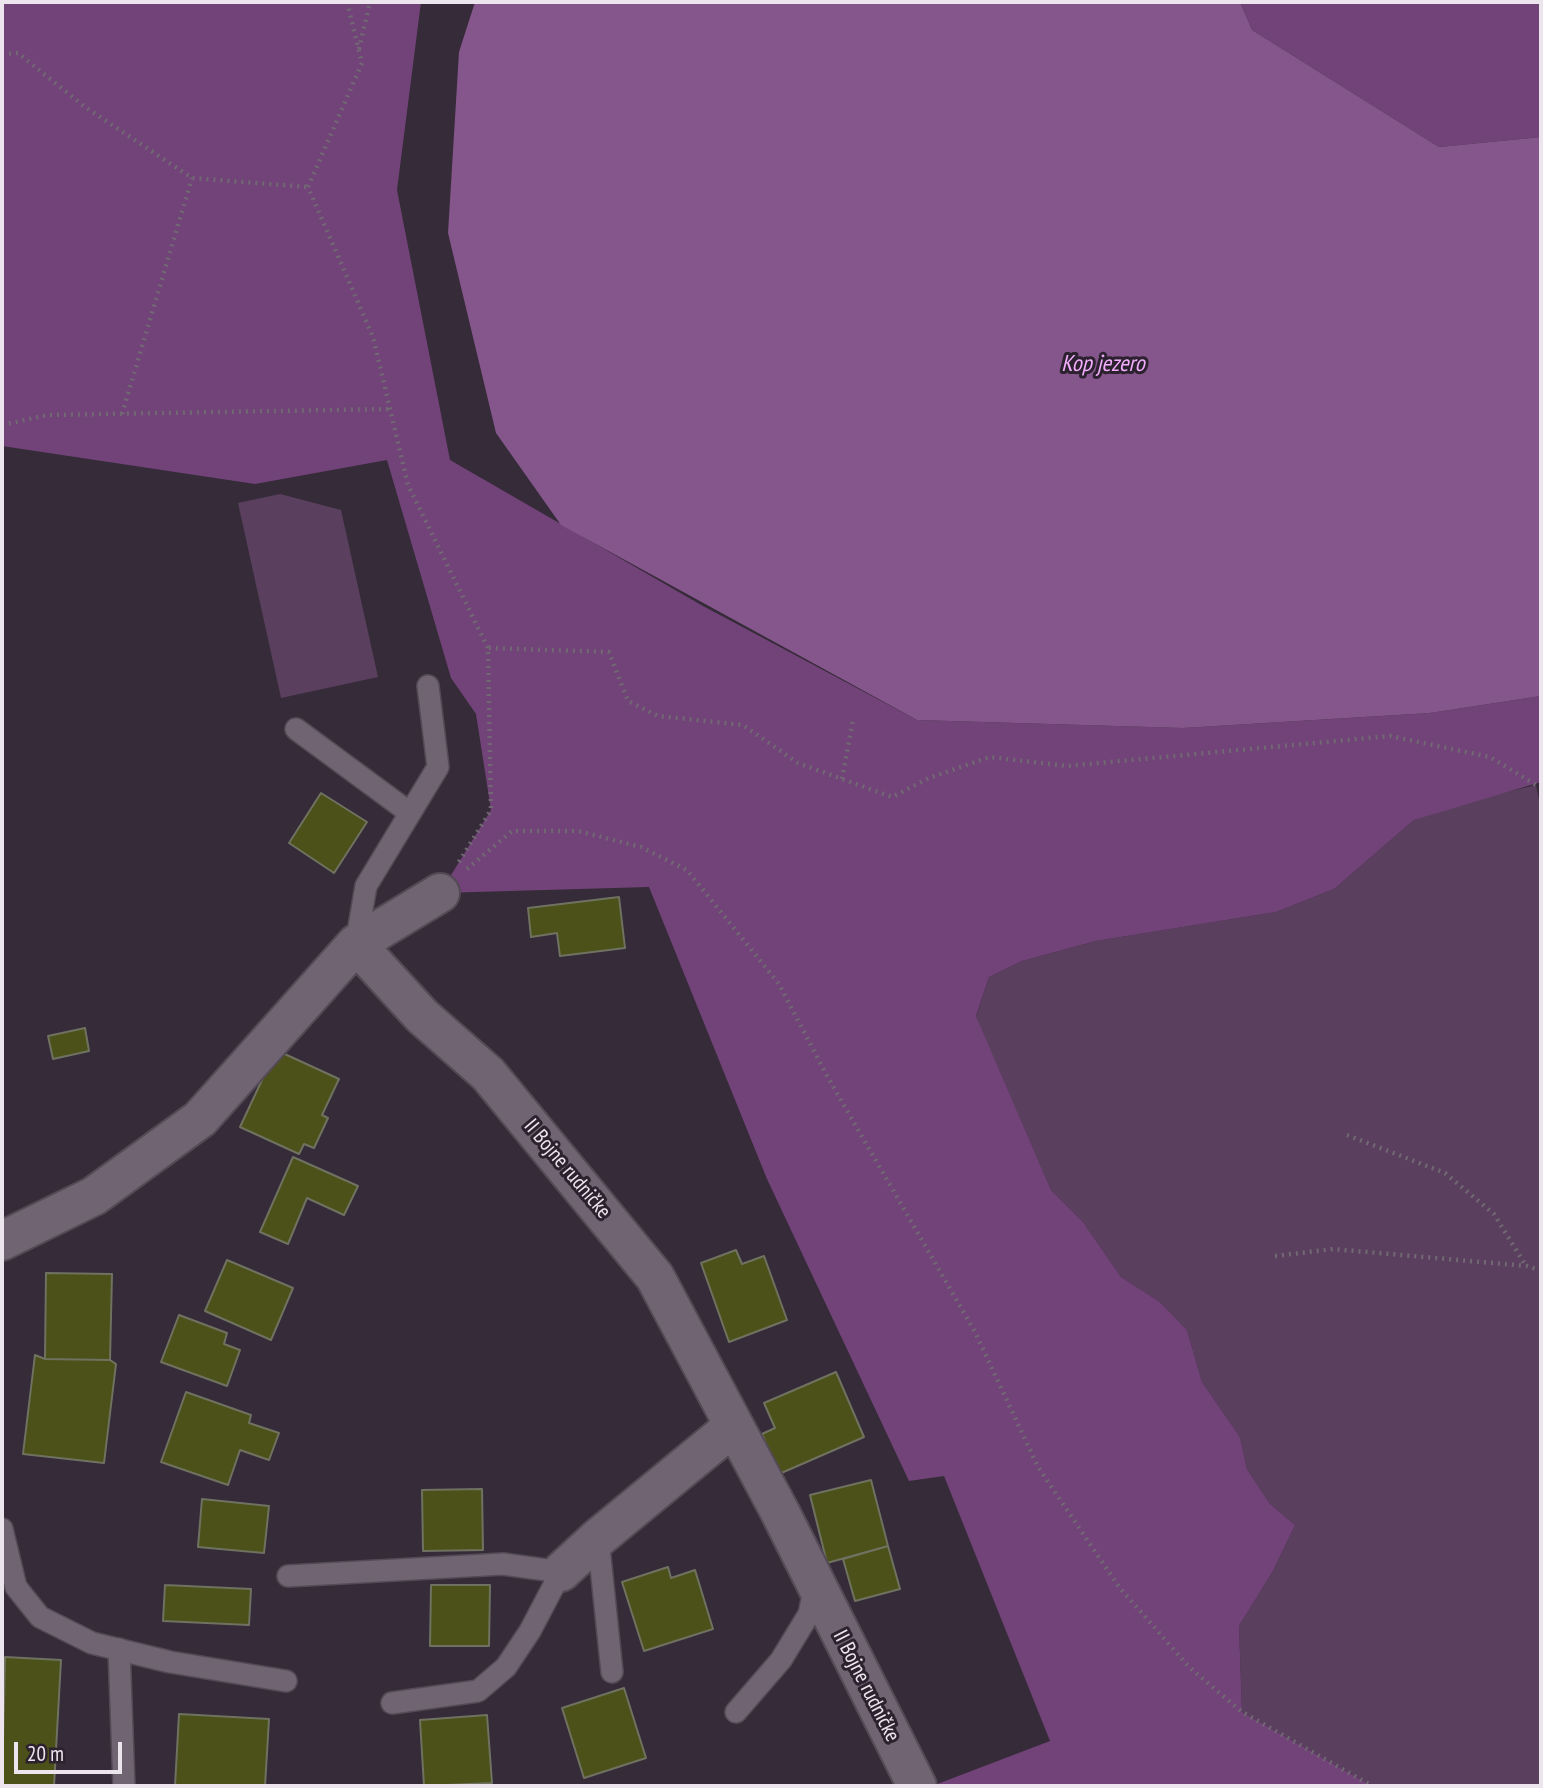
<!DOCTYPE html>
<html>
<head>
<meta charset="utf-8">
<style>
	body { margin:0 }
	#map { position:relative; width:1543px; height:1788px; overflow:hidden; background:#362b38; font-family:"PT Sans Narrow",sans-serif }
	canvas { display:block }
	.frame { position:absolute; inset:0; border:4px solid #ede5ee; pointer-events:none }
	.scale { position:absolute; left:14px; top:1742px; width:108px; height:32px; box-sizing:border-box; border:4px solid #ede5ee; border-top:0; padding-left:9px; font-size:21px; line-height:24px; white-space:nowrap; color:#ede5ee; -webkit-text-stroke:5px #2c212e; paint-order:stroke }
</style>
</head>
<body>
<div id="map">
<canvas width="1543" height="1788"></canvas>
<div class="frame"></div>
<div class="scale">20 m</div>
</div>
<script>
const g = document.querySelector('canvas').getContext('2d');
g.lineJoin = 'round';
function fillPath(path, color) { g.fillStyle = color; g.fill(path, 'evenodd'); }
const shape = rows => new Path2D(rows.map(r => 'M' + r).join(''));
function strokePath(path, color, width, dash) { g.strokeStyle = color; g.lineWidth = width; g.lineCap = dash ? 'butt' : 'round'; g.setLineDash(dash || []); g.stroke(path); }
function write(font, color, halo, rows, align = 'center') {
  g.font = font + ' "PT Sans Narrow",sans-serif'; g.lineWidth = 6; g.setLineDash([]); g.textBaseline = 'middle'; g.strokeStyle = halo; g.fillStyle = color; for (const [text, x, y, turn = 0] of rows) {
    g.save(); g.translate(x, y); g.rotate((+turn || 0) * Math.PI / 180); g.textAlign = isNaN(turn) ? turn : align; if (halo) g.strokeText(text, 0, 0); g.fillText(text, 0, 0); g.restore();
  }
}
const green = shape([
	[280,494,341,510,378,677,281,698,238,503],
	[1536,785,1541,810,1541,1786,1372,1786,1242,1712,1239,1626,1273,1571,1295,1525,1270,1504,1247,1469,1240,1437,1202,1382,1187,1330,1160,1302,1121,1277,1083,1222,1051,1190,976,1017,989,977,1022,961,1096,941,1276,912,1334,889,1414,820,1473,800]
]);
const forest = shape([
	[2,2,421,2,397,190,450,460,703,606,917,720,1183,728,1430,713,1541,696,1541,782,1414,820,1334,889,1276,912,1096,941,1022,961,989,977,976,1016,1051,1190,1083,1222,1121,1277,1160,1302,1187,1330,1202,1382,1240,1437,1247,1469,1270,1504,1295,1525,1273,1571,1239,1626,1242,1712,1372,1786,932,1786,1050,1741,944,1476,909,1481,767,1179,649,887,440,893,491,810,476,714,451,678,387,460,255,484,2,446],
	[1240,2,1541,2,1541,137,1439,147,1252,30]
]);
const water = shape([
	[475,2,1240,2,1252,30,1439,147,1541,137,1541,696,1430,713,1183,728,917,720,561,525,496,433,448,233,459,52]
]);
const building = shape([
	[321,793,367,822,334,873,289,843,321,793],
	[619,897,625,948,560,956,557,933,531,937,528,908,619,897],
	[85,1028,89,1051,53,1059,48,1036,85,1028],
	[276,1050,339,1079,322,1115,328,1118,314,1148,304,1144,299,1154,240,1127,276,1050],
	[293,1157,358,1186,344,1215,307,1198,288,1244,260,1232,293,1157],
	[736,1250,742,1264,764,1256,787,1320,729,1342,701,1263,736,1250],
	[227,1260,293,1288,271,1340,205,1311,227,1260],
	[46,1273,112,1274,110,1360,45,1359,46,1273],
	[179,1315,227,1333,224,1344,240,1350,227,1386,161,1362,179,1315],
	[35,1355,45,1359,110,1360,116,1364,104,1463,23,1454,35,1355],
	[836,1372,864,1437,779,1474,762,1434,775,1428,764,1403,836,1372],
	[186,1392,251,1415,249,1423,279,1433,269,1460,240,1450,228,1485,161,1462,186,1392],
	[871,1480,888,1546,827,1563,810,1495,871,1480],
	[482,1489,483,1550,423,1551,422,1490,482,1489],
	[202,1499,269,1506,264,1553,198,1547,202,1499],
	[888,1546,900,1589,855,1601,843,1559,888,1546],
	[668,1567,671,1578,695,1570,713,1629,644,1651,622,1582,668,1567],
	[165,1585,251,1589,249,1625,163,1621,165,1585],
	[431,1585,490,1585,489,1646,430,1646,431,1585],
	[5,1657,61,1660,54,1786,2,1786,5,1657],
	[624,1688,646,1758,584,1778,562,1708,624,1688],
	[179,1714,269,1719,265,1786,175,1786,179,1714],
	[487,1715,492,1783,424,1786,420,1720,487,1715]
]);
const path = shape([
	[347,2,362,63,308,187,373,337,408,485,488,648],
	[359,49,370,2],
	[2,54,18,53,85,107,192,178,308,187],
	[122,414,192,178],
	[2,425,48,415,390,409],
	[842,779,853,720],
	[459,862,491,810,488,648,609,652,628,701,658,716,743,725,798,763,892,797,929,778,990,757,1067,766,1390,736,1490,757,1541,788],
	[467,869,512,831,578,831,641,847,687,870,779,984,827,1076,975,1332,1038,1467,1119,1587,1189,1667,1242,1712,1372,1786],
	[1347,1135,1445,1173,1494,1214,1526,1266],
	[1275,1256,1333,1249,1527,1266,1541,1271]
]);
const service = shape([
	[296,729,410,813],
	[356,944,366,886,438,767,428,686],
	[2,1529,16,1587,40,1617,92,1643,170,1662,286,1681],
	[598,1538,612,1672],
	[288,1576,503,1564,561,1572,530,1631,506,1667,478,1691,392,1703],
	[119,1649,124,1786],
	[736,1712,781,1660,809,1614,815,1586]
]);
const minor = shape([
	[356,944,422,1016,488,1074,655,1277,781,1514,917,1786],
	[2,1241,94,1196,200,1119,356,944,440,893],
	[561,1572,598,1538,734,1426]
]);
const streetNames = [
	["II Bojne rudničke",567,1169,50],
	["II Bojne rudničke",866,1686,63]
];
const waterNames = [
	["Kop jezero",1103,364]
];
fillPath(green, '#5a405e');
fillPath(forest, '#714378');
fillPath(water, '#85568b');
fillPath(building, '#4b5118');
strokePath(building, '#6f7260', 2);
strokePath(service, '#534a55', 24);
strokePath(minor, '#534a55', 42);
strokePath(path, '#726874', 4.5, [2, 5]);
strokePath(service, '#706372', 21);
strokePath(minor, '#706372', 38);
write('21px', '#ede5ee', '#2c212e', streetNames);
write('italic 23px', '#f2aefc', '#2c212e', waterNames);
</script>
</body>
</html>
